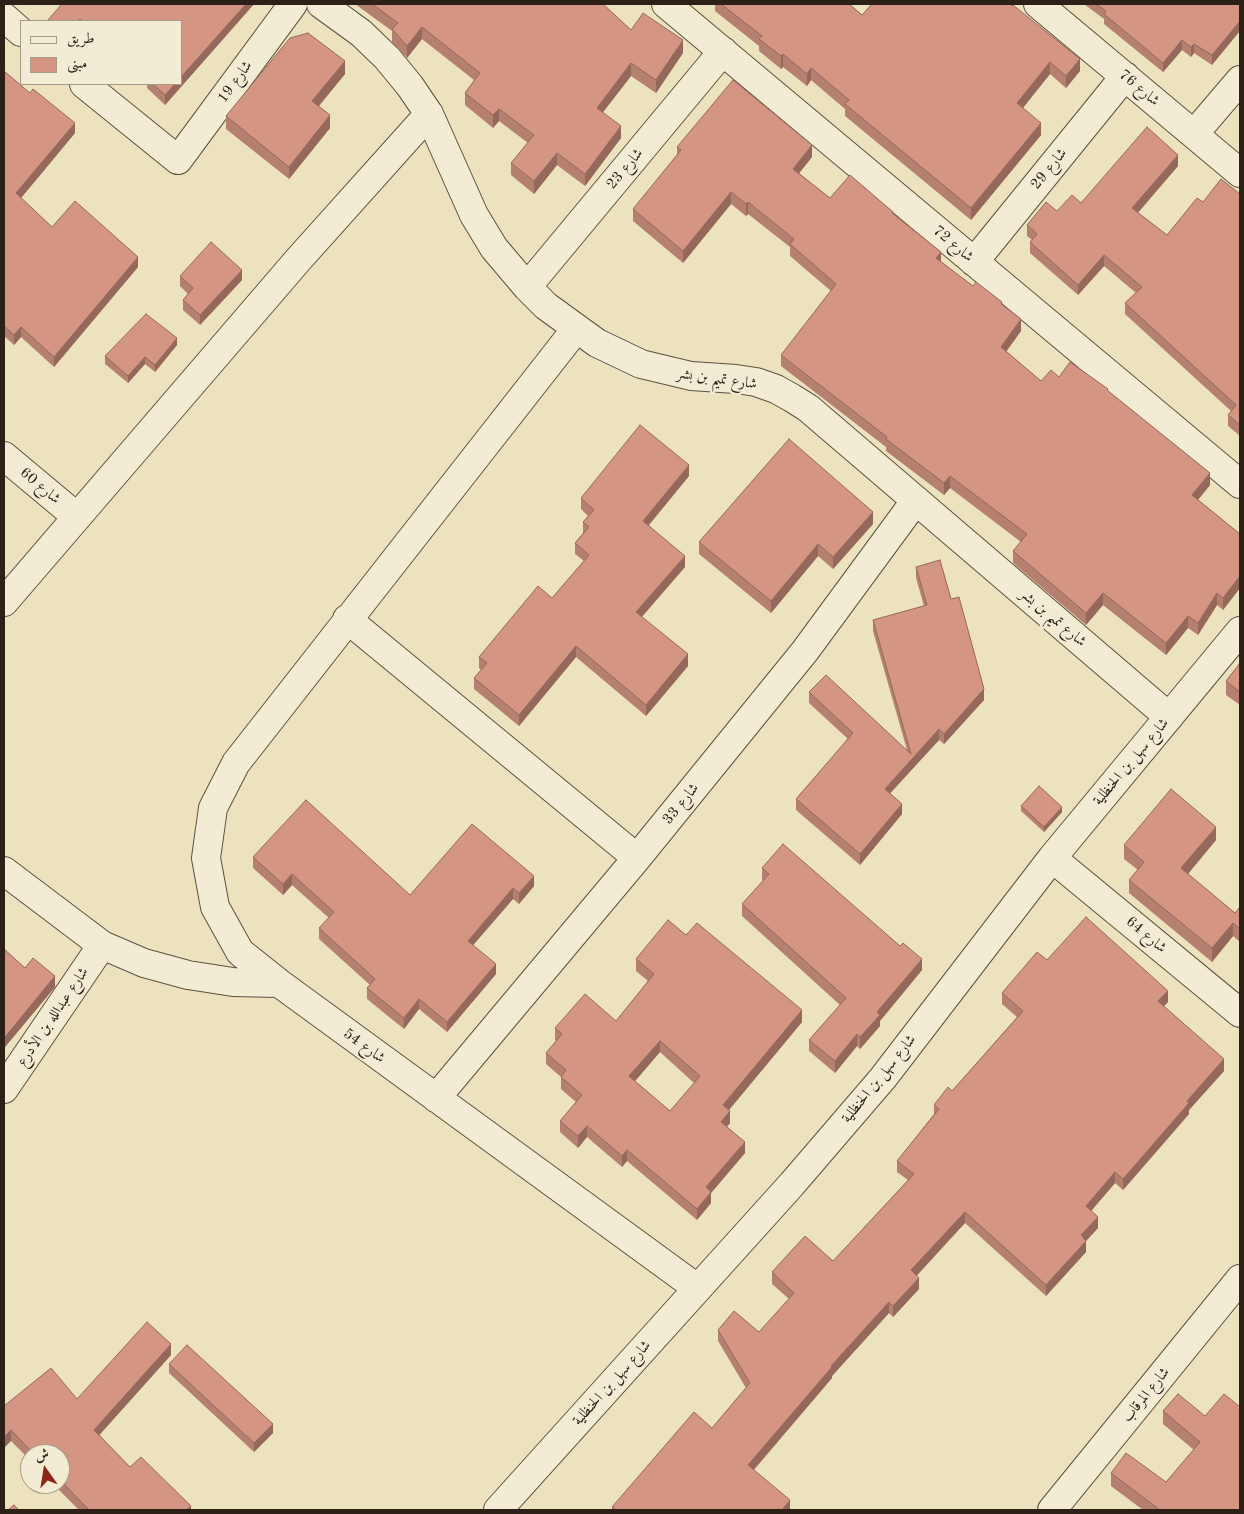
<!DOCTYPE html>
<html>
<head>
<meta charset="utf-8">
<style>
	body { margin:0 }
	#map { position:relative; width:1244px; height:1514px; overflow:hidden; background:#ede2be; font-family:"Old Standard TT",Amiri,serif }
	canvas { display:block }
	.frame { position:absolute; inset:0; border:5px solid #2c2019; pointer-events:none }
	.legend { position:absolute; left:20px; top:20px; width:162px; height:65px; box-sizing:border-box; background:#f3ecd5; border:1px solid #a39a8a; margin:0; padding:6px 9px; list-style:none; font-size:15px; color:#2c2019 }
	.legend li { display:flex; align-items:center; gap:10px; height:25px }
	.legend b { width:25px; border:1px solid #a39a8a }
	.north { position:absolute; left:20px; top:1444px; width:50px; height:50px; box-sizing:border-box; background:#f3ecd5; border:1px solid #a39a8a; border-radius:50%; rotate:347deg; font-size:14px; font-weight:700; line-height:20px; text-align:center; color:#2c2019 }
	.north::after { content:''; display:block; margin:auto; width:18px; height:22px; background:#8f2418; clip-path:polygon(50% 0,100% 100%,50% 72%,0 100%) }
</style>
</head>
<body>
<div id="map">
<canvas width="1244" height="1514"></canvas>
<div class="frame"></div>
<ul class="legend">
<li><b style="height:6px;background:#f3ecd5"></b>طريق</li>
<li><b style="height:14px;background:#d49582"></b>مبنى</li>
</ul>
<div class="north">ش</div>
</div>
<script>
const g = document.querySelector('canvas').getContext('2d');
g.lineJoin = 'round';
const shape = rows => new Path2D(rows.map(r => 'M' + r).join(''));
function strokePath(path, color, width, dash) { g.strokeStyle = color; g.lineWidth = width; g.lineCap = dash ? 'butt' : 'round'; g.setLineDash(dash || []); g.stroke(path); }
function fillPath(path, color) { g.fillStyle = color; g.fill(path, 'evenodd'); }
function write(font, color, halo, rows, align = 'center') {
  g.font = font + ' "Old Standard TT",Amiri,serif'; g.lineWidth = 5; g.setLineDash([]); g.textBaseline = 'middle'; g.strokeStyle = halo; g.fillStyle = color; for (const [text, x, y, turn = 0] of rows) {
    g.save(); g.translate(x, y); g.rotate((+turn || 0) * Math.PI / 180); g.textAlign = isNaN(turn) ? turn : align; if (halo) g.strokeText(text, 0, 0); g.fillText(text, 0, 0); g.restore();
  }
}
const minor = shape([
	[321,4,361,33,387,58,410,86,429,114,474,215,494,248,527,287,546,306,597,343,641,364,691,376,736,379,756,382,776,389,792,398,808,408,1169,717],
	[666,4,1240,484],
	[1038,4,1240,173],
	[4,17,21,32],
	[84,84,178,160,293,4],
	[1194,134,1240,80],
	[974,262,1125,76],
	[527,287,723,51],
	[576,329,236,763,213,808,206,858,215,907,240,952,279,983,697,1288],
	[4,456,77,517],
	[4,602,298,260,429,114],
	[347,619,637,858],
	[1052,858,1240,1013],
	[4,871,102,945,144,963,188,975,233,982,279,983],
	[4,1089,102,945],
	[436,1098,637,858,805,651,916,500],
	[498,1510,792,1184,883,1078,1052,858,1240,631],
	[1052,1510,1240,1279]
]);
const wall = shape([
	[254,4,165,105,147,88,147,84,181,84,181,21,47,21],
	[355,4,603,4,631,30,683,53,656,93,631,76,603,112,621,138,585,186,557,165,534,194,511,175,511,163,528,143,499,121,493,128,465,105,465,93,474,80,422,39,407,58,392,42,392,31],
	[715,4,849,4,862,15,872,4,1080,71,1066,88,1050,74,1023,108,1041,135,971,220,845,116,845,109,811,80,807,86,783,67,781,69,759,51,759,46,715,11],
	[1084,4,1240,4,1212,65,1194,53,1191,57,1182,50,1163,72,1104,24,1104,19],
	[4,71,75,133,21,198,52,227,138,267,54,367,21,337,14,345,4,336],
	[345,74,319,106,330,128,289,179,226,129,226,116],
	[677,147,812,157,799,173,830,198,893,214,941,262,973,286,1002,305,1021,331,1006,351,1041,381,1059,377,1108,391,1210,485,1198,500,1240,534,1240,588,1223,610,1217,605,1198,635,1188,628,1166,655,1103,605,1086,625,1013,563,1013,551,1021,542,950,488,944,495,886,451,886,447,781,366,781,355,831,291,790,256,790,247,748,214,746,216,731,204,683,263,633,221,633,209,677,155],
	[1178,166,1138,213,1167,235,1203,202,1240,194,1240,436,1228,426,1228,415,1231,411,1125,314,1125,303,1136,293,1104,266,1078,295,1030,253,1030,242,1032,240,1027,236,1027,225,1057,211],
	[180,276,242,280,200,325,183,310,183,300,188,294,180,286],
	[177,345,155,372,145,364,128,383,105,364,105,356],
	[689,476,649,525,685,567,642,617,688,666,646,716,576,657,519,726,474,689,474,678,481,670,479,668,479,657,552,598,584,561,575,554,575,543,583,533,583,522,588,516,581,509,581,498],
	[873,524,833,569,818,556,771,613,699,554,699,542],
	[916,567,951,599,984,700,944,744,939,740,890,793,902,814,860,865,796,810,796,799,848,739,809,703,809,692,907,750,873,631,873,620,924,606,916,578],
	[1240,663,1240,705,1226,695,1226,681],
	[1021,806,1062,812,1044,832,1021,811],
	[1216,840,1188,874,1235,913,1240,907,1240,942,1233,936,1212,962,1129,893,1129,880,1138,870,1124,859,1124,845],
	[253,857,410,895,534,886,519,904,513,899,473,945,496,974,447,1032,419,1009,404,1029,367,999,367,988,370,985,319,939,319,928,329,918,292,885,283,895,253,868],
	[762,868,922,970,880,1021,880,1026,860,1049,857,1046,835,1073,809,1051,809,1040,840,1005,742,916,742,904,763,881,762,880],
	[686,935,802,1022,729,1110,730,1123,727,1127,745,1153,711,1193,711,1203,697,1220,627,1161,622,1167,587,1137,578,1148,560,1132,560,1121,576,1102,561,1089,561,1077,546,1064,546,1053,556,1041,555,1040,555,1028,616,1021,648,981,636,971,636,959],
	[660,1052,694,1083,670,1111,635,1081],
	[4,949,25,968,55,987,5,1047,4,1046],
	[1047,960,1168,1002,1164,1006,1224,1071,1189,1110,1189,1114,1123,1190,1115,1183,1091,1211,1098,1228,1086,1241,1086,1252,1046,1296,965,1223,916,1275,919,1289,893,1317,889,1313,832,1376,832,1378,754,1470,790,1510,612,1510,612,1507,712,1428,746,1388,718,1341,718,1330,759,1332,789,1299,772,1284,772,1272,833,1261,908,1180,897,1172,897,1161,934,1114,934,1105,952,1091,1017,1017,1002,1004,1002,993],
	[171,1355,99,1435,130,1467,191,1510,79,1510,53,1484,60,1484,60,1454,30,1454,30,1460,11,1441,4,1406,77,1399],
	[169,1364,273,1433,254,1452,169,1373],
	[1178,1394,1240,1510,1143,1510,1111,1486,1111,1473,1166,1482,1194,1450,1163,1424,1163,1411]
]);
const shadedWall = shape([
	[246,4,254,4,165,105,165,95,175,84,181,84,181,77],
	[1240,21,1240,31,1212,65,1212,55],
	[422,27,422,39,407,58,407,46],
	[683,40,683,53,656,93,656,80],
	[1182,40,1182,50,1163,72,1163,63],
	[1194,44,1194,53,1191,57,1191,47],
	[783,54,783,67,781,69,781,56],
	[1080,59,1080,71,1066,88,1066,76],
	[345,61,345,74,312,114,312,101],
	[1050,62,1050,74,1017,115,1017,103],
	[631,63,631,76,597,120,597,108],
	[811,68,811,80,807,86,807,74],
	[499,109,499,121,493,128,493,115],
	[330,115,330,128,289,179,289,167],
	[75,123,75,133,16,204,16,193],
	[1041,123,1041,135,971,220,971,208],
	[621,126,621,138,585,186,585,174],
	[812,145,812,157,793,181,793,169],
	[557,153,557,165,534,194,534,181],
	[1178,155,1178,166,1132,219,1132,208],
	[731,192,731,204,683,263,683,251],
	[748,202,748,214,746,216,746,204],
	[941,252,941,264,936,258],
	[1104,255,1104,266,1078,295,1078,285],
	[138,257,138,267,54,367,54,357],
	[242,270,242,280,200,325,200,315],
	[1021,319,1021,331,1001,359,1001,347],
	[21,327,21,337,14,345,14,335],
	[177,338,177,345,155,372,155,365],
	[145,357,145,364,128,383,128,376],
	[689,465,689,476,643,532,643,521],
	[1210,473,1210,485,1192,507,1192,495],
	[950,476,950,488,944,495,944,483],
	[873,512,873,524,833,569,833,557],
	[818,544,818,556,771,613,771,601],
	[685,556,685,567,636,623,636,612],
	[1240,576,1240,588,1223,610,1223,598],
	[1103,593,1103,605,1086,625,1086,613],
	[1217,593,1217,605,1198,635,1198,623],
	[1188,616,1188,628,1166,655,1166,643],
	[576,646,576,657,519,726,519,715],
	[688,654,688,666,646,716,646,705],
	[984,689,984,700,944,744,944,734],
	[939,729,939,740,885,799,885,789],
	[902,804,902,814,860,865,860,854],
	[1062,807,1062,812,1044,832,1044,827],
	[1216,827,1216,840,1181,882,1181,868],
	[292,874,292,885,283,895,283,884],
	[534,876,534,886,519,904,519,893],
	[513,888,513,899,468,951,468,941],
	[1233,923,1233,936,1212,962,1212,948],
	[922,959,922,970,880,1021,880,1026,860,1049,860,1037,877,1012],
	[496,964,496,974,447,1032,447,1022],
	[55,976,55,987,5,1047,5,1037],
	[1168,991,1168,1002,1158,1012,1158,1001],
	[419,999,419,1009,404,1029,404,1018],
	[802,1010,802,1022,723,1117,723,1105],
	[857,1034,857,1046,835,1073,835,1061],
	[660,1041,660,1052,629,1088,629,1076],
	[1224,1059,1224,1071,1189,1110,1189,1114,1123,1190,1123,1179,1187,1101],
	[730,1111,730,1123,721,1133,721,1122],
	[587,1126,587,1137,578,1148,578,1136],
	[745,1142,745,1153,711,1193,711,1203,697,1220,697,1209,706,1187],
	[627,1150,627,1161,622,1167,622,1156],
	[1115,1172,1115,1183,1086,1217,1086,1206],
	[965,1212,965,1223,911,1282,911,1270],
	[1098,1217,1098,1228,1086,1241,1086,1252,1046,1296,1046,1285,1081,1235],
	[919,1278,919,1289,893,1317,893,1306],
	[889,1302,889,1313,832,1376,832,1378,748,1476,748,1465,831,1366],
	[171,1344,171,1355,94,1441,94,1430],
	[273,1424,273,1433,254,1452,254,1443],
	[11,1430,11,1441,4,1448,4,1437],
	[790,1500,790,1510,782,1510],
	[191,1506,191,1510,186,1510]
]);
const building = shape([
	[62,4,246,4,181,77,181,21,83,21,80,19,77,21,47,21,62,4],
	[372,4,603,4,631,30,643,13,683,40,656,80,631,63,597,108,621,126,585,174,557,153,534,181,511,163,534,135,499,109,493,115,465,93,480,73,422,27,407,46,392,29,398,23,372,4],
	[721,4,849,4,862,15,872,4,1010,4,1012,6,1013,5,1080,59,1066,76,1050,62,1017,103,1041,123,971,208,845,104,849,100,811,68,807,74,783,54,781,56,759,39,762,36,721,4],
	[1096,4,1240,4,1240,21,1212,55,1194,44,1191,47,1182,40,1163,63,1104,14,1106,11,1096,4],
	[308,33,345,61,312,101,330,115,289,167,226,116,290,38,308,33],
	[4,71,30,93,33,89,75,123,16,193,52,227,75,201,138,257,54,357,21,327,14,335,4,326,4,71],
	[733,80,812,145,793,169,830,198,850,175,893,212,892,213,941,252,936,258,973,286,976,282,1002,302,1001,304,1021,319,1001,347,1041,381,1051,370,1059,377,1070,362,1108,389,1107,390,1210,473,1192,495,1240,534,1240,576,1223,598,1217,593,1198,623,1188,616,1166,643,1103,593,1086,613,1013,551,1027,534,950,476,944,483,886,439,887,437,781,355,836,284,790,244,794,239,748,202,746,204,731,192,683,251,633,209,681,150,677,147,733,80],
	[153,84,175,84,165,95,153,84],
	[1147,127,1178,155,1132,208,1167,235,1197,198,1203,202,1221,179,1240,194,1240,425,1228,415,1236,405,1125,303,1142,287,1104,255,1078,285,1030,242,1037,234,1027,225,1046,202,1057,211,1072,195,1081,203,1147,127],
	[211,242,242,270,200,315,183,300,193,288,180,276,211,242],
	[146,314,177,338,155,365,145,357,128,376,105,356,146,314],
	[640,425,689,465,643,521,685,556,636,612,688,654,646,705,576,646,519,715,474,678,487,663,479,657,538,586,552,598,589,555,575,543,589,527,583,522,594,510,581,498,640,425],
	[789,439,873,512,833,557,818,544,771,601,699,542,789,439],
	[940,560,951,599,959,597,984,689,944,734,939,729,885,789,902,804,860,854,796,799,853,733,809,692,826,675,911,754,873,620,927,605,916,567,940,560],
	[1240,663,1240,692,1226,681,1240,663],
	[1039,786,1062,807,1044,827,1021,806,1039,786],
	[1171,789,1216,827,1181,868,1235,913,1240,907,1240,929,1233,923,1212,948,1129,880,1144,862,1124,845,1171,789],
	[306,800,410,895,472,824,534,876,519,893,513,888,468,941,496,964,447,1022,419,999,404,1018,367,988,375,979,319,928,334,912,292,874,283,884,253,857,306,800],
	[783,844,900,946,903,943,922,959,877,1012,880,1015,860,1037,857,1034,835,1061,809,1040,846,998,742,904,769,874,762,868,783,844],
	[1086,917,1168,991,1158,1001,1224,1059,1187,1101,1189,1103,1123,1179,1115,1172,1086,1206,1098,1217,1081,1235,1086,1241,1046,1285,965,1212,911,1270,919,1278,893,1306,889,1302,831,1366,832,1367,748,1465,790,1500,782,1510,616,1510,612,1507,694,1412,712,1428,750,1383,718,1330,734,1311,759,1332,794,1293,772,1272,805,1236,833,1261,914,1174,897,1161,939,1109,934,1105,948,1087,952,1091,1023,1011,1002,993,1037,952,1047,960,1086,917],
	[668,920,686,935,697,923,802,1010,723,1105,730,1111,721,1122,745,1142,706,1187,711,1192,697,1209,627,1150,622,1156,587,1126,578,1136,560,1121,582,1095,561,1077,566,1070,546,1053,562,1034,555,1028,585,994,616,1021,654,974,636,959,668,920],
	[660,1041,700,1076,670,1111,629,1076,660,1041],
	[4,949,25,968,33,958,55,976,5,1037,4,1035,4,949],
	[147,1322,171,1344,94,1430,130,1467,141,1457,191,1506,186,1510,89,1510,60,1480,60,1454,34,1454,11,1430,4,1437,4,1406,51,1368,77,1399,147,1322],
	[187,1345,273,1424,254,1443,169,1364,187,1345],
	[1178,1394,1205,1416,1224,1394,1239,1406,1240,1404,1240,1510,1160,1510,1111,1473,1126,1453,1166,1482,1200,1442,1163,1411,1178,1394],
	[14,1505,19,1510,8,1510,14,1505]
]);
const streetNames = [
	["شارع 19",235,82,-54],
	["شارع 76",1139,88,40],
	["شارع 23",625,169,-50],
	["شارع 29",1049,169,-51],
	["شارع 72",953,244,40],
	["شارع تميم بن بشر",717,379,8],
	["شارع 60",40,486,40],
	["شارع تميم بن بشر",1053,618,40],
	["شارع سهل بن الحنظلية",1131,762,-50],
	["شارع 33",681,804,-51],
	["شارع 64",1146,935,40],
	["شارع عبدالله بن الأدرع",53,1017,-56],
	["شارع 54",364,1046,36],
	["شارع سهل بن الحنظلية",879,1079,-51],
	["شارع سهل بن الحنظلية",612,1383,-48],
	["شارع المرقاب",1146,1395,-51]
];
strokePath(minor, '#5c5042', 30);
strokePath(minor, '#f3ecd5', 28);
fillPath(wall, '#b68070');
fillPath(shadedWall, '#94685b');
fillPath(building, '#d49582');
strokePath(building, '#94685b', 1);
write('15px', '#2c2019', '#f3ecd5', streetNames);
</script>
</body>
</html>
